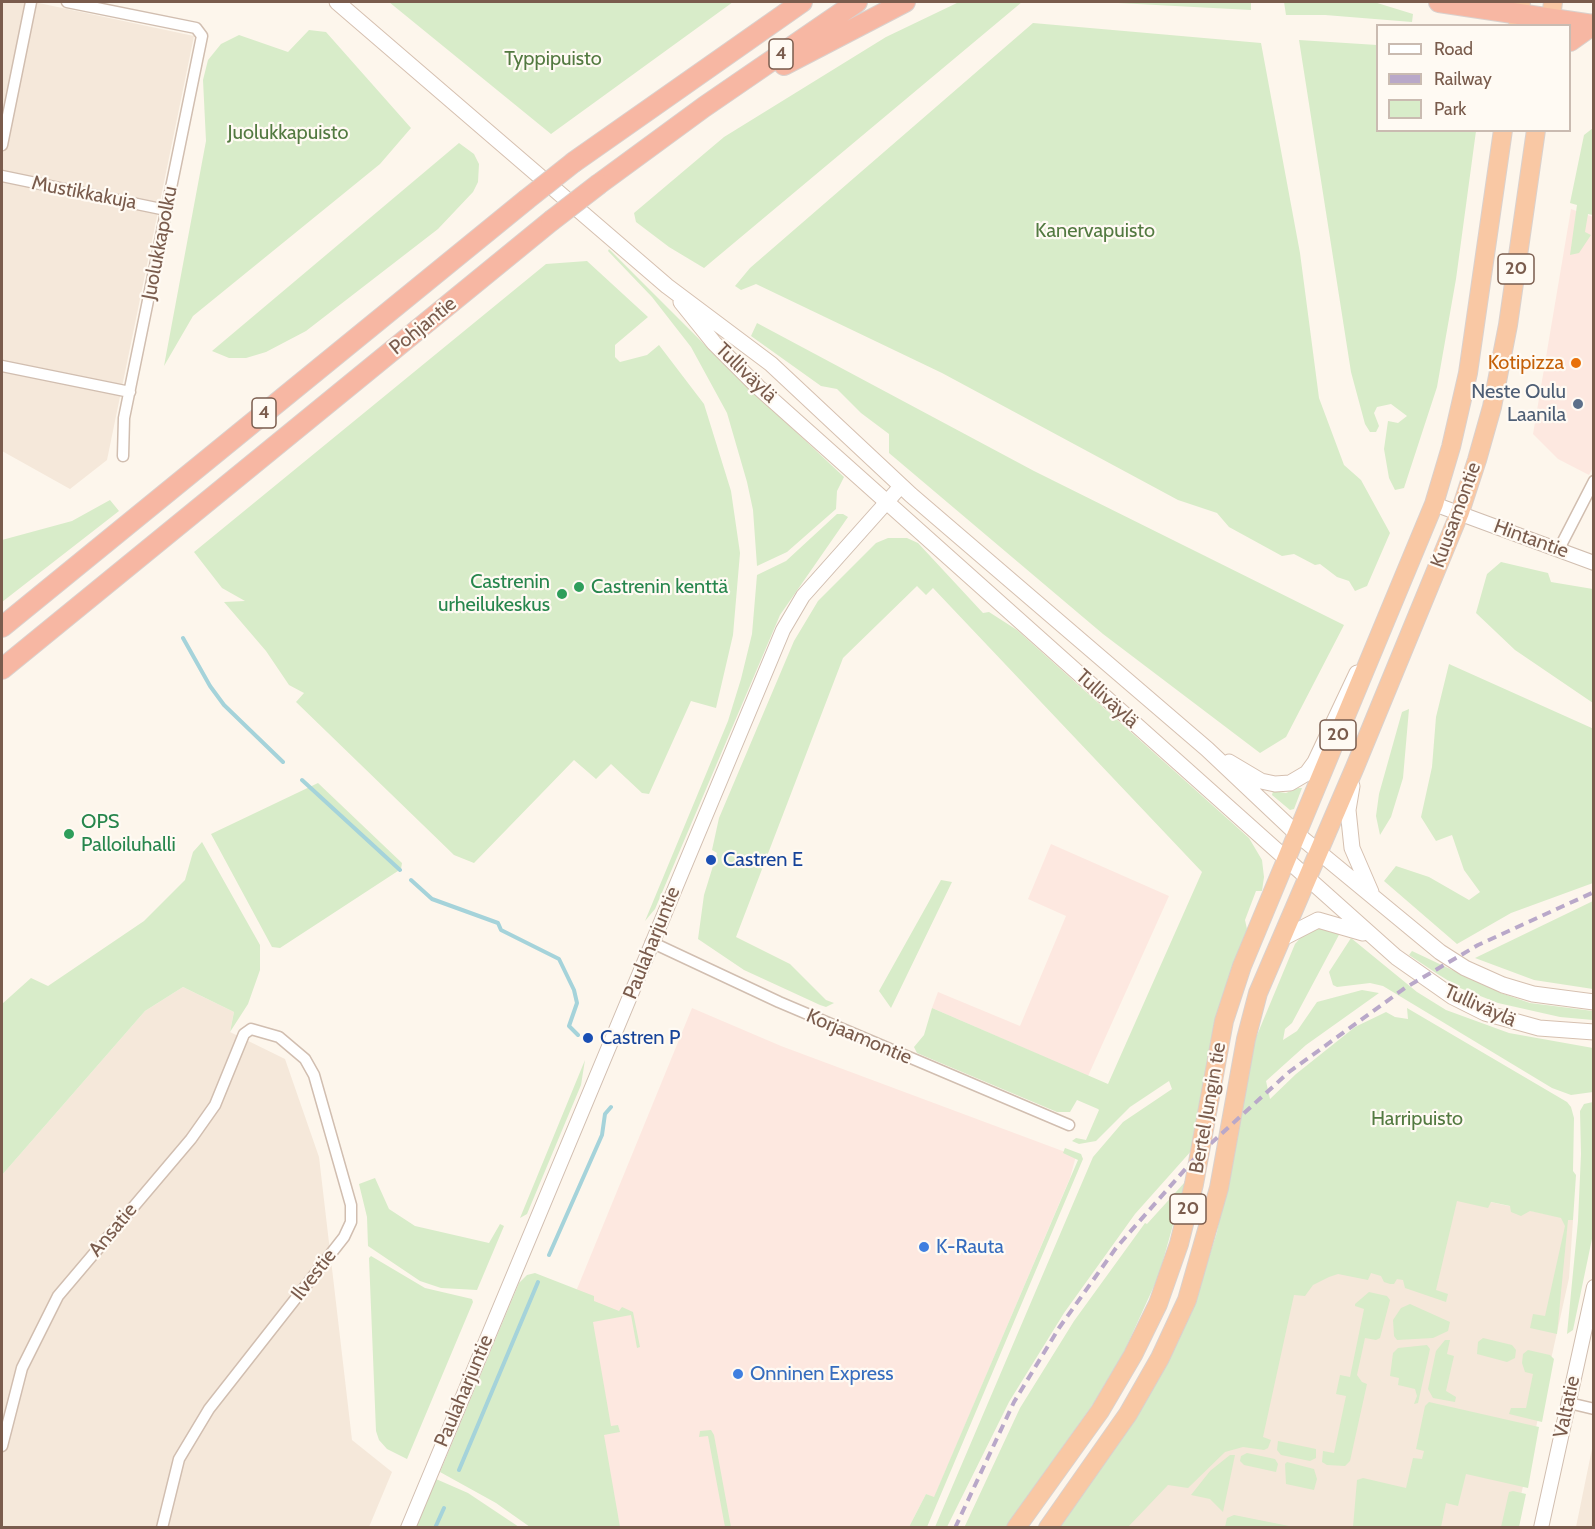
<!DOCTYPE html>
<html>
<head>
<meta charset="utf-8">
<style>
	body { margin:0 }
	#map { position:relative; width:1595px; height:1529px; overflow:hidden; background:#fdf6ec; font-family:Cabin,sans-serif }
	canvas { display:block }
	.frame { position:absolute; inset:0; border:3px solid #7a5c4d; pointer-events:none }
	.legend { position:absolute; left:1376px; top:24px; width:195px; height:108px; box-sizing:border-box; background:#fffaf3; border:2px solid #cabbb1; margin:0; padding:8px 10px; list-style:none; font-size:18px; color:#7a5c4d }
	.legend li { display:flex; align-items:center; gap:12px; height:30px }
	.legend b { width:30px; border:2px solid #cabbb1 }
</style>
</head>
<body>
<div id="map">
<canvas width="1595" height="1529"></canvas>
<div class="frame"></div>
<ul class="legend">
<li><b style="height:8px;background:#fff"></b>Road</li>
<li><b style="height:8px;background:#b9a8c9"></b>Railway</li>
<li><b style="height:16px;background:#d8ecc9"></b>Park</li>
</ul>
</div>
<script>
const g = document.querySelector('canvas').getContext('2d');
g.lineJoin = 'round';
function fillPath(path, color) { g.fillStyle = color; g.fill(path, 'evenodd'); }
const shape = rows => new Path2D(rows.map(r => 'M' + r).join(''));
function strokePath(path, color, width, dash) { g.strokeStyle = color; g.lineWidth = width; g.lineCap = dash ? 'butt' : 'round'; g.setLineDash(dash || []); g.stroke(path); }
function write(font, color, halo, rows, align = 'center') {
  g.font = font + ' Cabin,sans-serif'; g.lineWidth = 4.5; g.setLineDash([]); g.textBaseline = 'middle'; g.strokeStyle = halo; g.fillStyle = color; for (const [text, x, y, turn = 0] of rows) {
    g.save(); g.translate(x, y); g.rotate((+turn || 0) * Math.PI / 180); g.textAlign = isNaN(turn) ? turn : align; if (halo) g.strokeText(text, 0, 0); g.fillText(text, 0, 0); g.restore();
  }
}
const residential = shape([
	[2,2,34,2,194,36,107,460,70,489,2,451],
	[183,987,234,1012,230,1032,285,1059,319,1157,352,1440,392,1472,369,1527,2,1528,2,1175,145,1011],
	[1440,1191,1573,1220,1569,1278,1514,1527,1120,1528,1291,1255],
	[1593,1444,1593,1527,1576,1527]
]);
const commercial = shape([
	[1571,209,1593,217,1594,465,1589,475,1558,459,1533,434],
	[1051,844,1169,896,1088,1076,932,1008,938,992,1020,1026,1066,916,1028,899],
	[692,1008,781,1046,1076,1156,1070,1178,934,1498,926,1494,909,1527,618,1527,577,1289]
]);
const green = shape([
	[389,2,733,2,551,134],
	[959,2,1022,2,704,268,669,247,636,222,634,213,724,137,886,37],
	[1099,2,1251,2,1251,10],
	[1284,2,1374,2,1413,14,1412,22,1325,15,1286,15],
	[1033,23,1261,43,1300,253,1319,398,1344,465,1361,480,1390,533,1367,586,1355,591,1349,581,1337,577,1320,564,1315,565,1294,554,1282,556,1229,527,1217,513,1178,500,942,373,756,284,741,290,735,286,750,268],
	[309,30,326,32,411,128,380,164,193,316,164,366,206,141,203,80,208,60,221,44,239,35,288,52],
	[1299,40,1377,45,1378,130,1476,131,1456,279,1437,387,1404,488,1395,490,1389,478,1384,449,1388,421,1398,423,1407,416,1391,404,1377,407,1374,413,1379,426,1376,432,1370,432,1365,424,1351,372],
	[1593,128,1593,215,1588,214,1585,232,1591,235,1579,253,1570,255,1577,205,1570,203,1584,135],
	[459,143,474,154,479,164,478,182,473,192,438,229,306,331,266,352,246,358,229,358,212,351],
	[609,249,724,364,844,477,837,491,836,509,787,552,757,566,753,510,747,482,727,413,691,347,652,297,608,251],
	[587,261,648,317,615,345,615,357,620,362,647,355,659,345,704,404,731,491,740,553,733,635,716,708,691,701,649,794,642,793,611,764,596,779,574,760,474,863,454,855,296,702,304,693,289,685,266,651,224,602,245,601,222,588,194,552,546,264],
	[757,323,1034,471,1344,625,1286,737,1260,753,1103,634,889,453,889,434,861,413,837,389,821,386,751,336],
	[110,500,119,511,2,602,2,540,72,521],
	[837,514,843,514,848,517,780,615,655,909,645,921,728,721,741,679,752,634,757,575,786,561],
	[888,538,907,538,918,543,983,613,989,612,1017,630,1249,838,1262,860,1264,877,1262,891,1256,891,1245,920,1247,929,1217,1018,1192,1150,1135,1214,1064,1313,1009,1402,947,1527,935,1527,1093,1157,1123,1122,1172,1089,1169,1081,1130,1107,1096,1141,1079,1144,1072,1141,1076,1138,1086,1140,1099,1110,1098,1109,1077,1100,1070,1112,1057,1112,917,1053,914,1047,924,1035,932,1008,1108,1084,1202,872,933,588,926,595,917,586,843,658,736,937,790,964,826,1000,834,1003,826,1007,820,1005,744,970,698,939,704,895,717,853,712,850,719,818,794,641,818,601,876,543],
	[1501,562,1548,573,1551,582,1593,589,1593,703,1515,650,1476,613,1487,574],
	[1449,664,1594,729,1593,883,1511,913,1457,944,1384,881,1396,866,1429,877,1469,900,1480,892,1464,870,1452,835,1436,841,1421,817,1432,767,1436,717],
	[1409,709,1403,778,1391,817,1380,835,1376,816,1379,794,1402,712],
	[318,783,402,863,401,869,280,948,272,947,211,834],
	[1298,788,1302,788,1294,809,1290,810,1272,795,1273,791,1286,793],
	[202,842,260,945,260,970,248,1004,230,1032,234,1012,183,987,145,1011,2,1175,2,1004,31,978,48,986,144,921,185,880,193,852],
	[941,880,952,882,891,1008,879,991],
	[1593,901,1593,989,1534,980,1475,958],
	[1317,927,1341,931,1292,1023,1285,1029,1283,1040,1297,1031,1317,1002,1362,990,1379,993,1306,1045,1266,1081,1270,1099,1296,1074,1355,1027,1386,1012,1395,1017,1408,1019,1407,1008,1567,1102,1571,1107,1574,1118,1573,1171,1576,1175,1573,1220,1568,1220,1557,1334,1530,1328,1533,1314,1545,1316,1565,1226,1561,1218,1530,1211,1521,1216,1511,1212,1510,1206,1491,1202,1488,1208,1457,1201,1436,1290,1448,1294,1446,1302,1405,1288,1403,1280,1397,1279,1394,1284,1390,1284,1384,1282,1381,1276,1371,1273,1368,1280,1338,1274,1329,1277,1313,1285,1305,1296,1294,1295,1263,1437,1271,1440,1268,1448,1264,1450,1243,1447,1225,1452,1188,1488,1168,1485,1128,1527,1058,1528,1199,1289,1217,1232,1255,1040,1295,944,1302,936],
	[1351,938,1417,992,1446,1010,1509,1033,1593,1048,1593,1092,1571,1095,1552,1088,1383,986,1370,983,1337,987,1333,985,1329,972],
	[1412,951,1501,993,1530,1003,1593,1011,1593,1020,1560,1017,1498,1003,1460,988,1436,973,1409,955],
	[585,1060,581,1085,527,1214,520,1218],
	[1593,1102,1593,1234,1573,1330,1567,1334,1578,1221,1581,1154,1580,1111,1584,1104],
	[1065,1148,1081,1154,1083,1159,927,1527,909,1527,926,1494,934,1497,1078,1160,1063,1153],
	[375,1178,389,1209,415,1226,489,1243,500,1224,504,1226,477,1290,441,1288,420,1281,368,1246,367,1217,359,1184],
	[1185,1182,1159,1275,1124,1352,1093,1404,1006,1527,964,1528,1020,1408,1074,1321,1145,1223,1147,1224],
	[371,1256,425,1288,472,1299,473,1302,407,1459,387,1449,379,1440,376,1431,369,1258],
	[535,1273,594,1296,594,1301,619,1311,622,1307,633,1312,640,1347,637,1348,631,1315,593,1322,611,1426,618,1425,620,1432,604,1435,620,1527,530,1527,496,1503,440,1472,519,1283,527,1275],
	[1369,1292,1387,1296,1390,1300,1380,1338,1376,1340,1365,1338,1357,1375,1362,1382,1367,1384,1350,1461,1345,1466,1327,1465,1322,1462,1323,1451,1334,1453,1346,1396,1336,1394,1340,1375,1350,1377,1364,1309,1355,1306,1355,1304],
	[1410,1304,1450,1322,1448,1331,1433,1338,1397,1340,1394,1336,1393,1320,1401,1308],
	[1483,1338,1512,1345,1516,1350,1515,1358,1507,1362,1477,1354,1478,1342],
	[1445,1340,1450,1340,1447,1354,1454,1356,1446,1391,1456,1397,1455,1402,1433,1398,1428,1389,1436,1351],
	[1427,1345,1430,1349,1418,1403,1414,1404,1417,1396,1415,1389,1398,1385,1399,1378,1390,1376,1393,1353,1398,1348],
	[1528,1350,1550,1355,1554,1359,1542,1422,1509,1414,1511,1408,1526,1408,1533,1374,1525,1372,1522,1363,1523,1354],
	[1429,1402,1539,1427,1528,1488,1466,1474,1458,1506,1446,1503,1441,1527,1353,1527,1357,1480,1363,1478,1406,1488,1413,1458,1422,1459,1424,1451,1416,1449,1425,1406],
	[711,1430,714,1435,731,1527,725,1527,708,1436,699,1437,700,1431],
	[1278,1441,1316,1449,1316,1458,1310,1461,1281,1455,1277,1450],
	[1247,1453,1275,1459,1278,1464,1276,1472,1244,1465,1240,1461,1241,1456],
	[1230,1455,1235,1455,1223,1512,1210,1499,1191,1495,1210,1471],
	[1287,1462,1314,1469,1317,1479,1314,1490,1286,1484,1285,1464],
	[436,1479,468,1493,519,1527,416,1527],
	[1513,1491,1526,1494,1519,1527,1501,1527,1509,1492],
	[1234,1515,1294,1527,1225,1527,1227,1518]
]);
const stream = shape([
	[183,638,210,686,224,705,283,762],
	[302,780,400,870],
	[411,880,432,899,498,923,501,930,559,959,574,990,577,1003,569,1026,578,1035],
	[549,1255,602,1135,605,1114,611,1107],
	[459,1470,538,1282],
	[435,1528,444,1508]
]);
const minor = shape([
	[67,2,196,28,202,36,124,418,123,456],
	[2,145,31,2],
	[2,176,166,210],
	[2,366,130,392],
	[1559,549,1594,481],
	[651,942,779,1002,1069,1125],
	[1569,1403,1594,1409],
	[2,1446,22,1368,58,1296,191,1139,215,1105,244,1034,251,1029,279,1037,305,1059,314,1075,351,1205,351,1222,344,1237,209,1409,179,1459,162,1528]
]);
const tertiary = shape([
	[1434,504,1594,563],
	[408,1528,783,630,803,596,901,486],
	[1541,1528,1594,1287]
]);
const secondary = shape([
	[337,2,667,286,771,364,911,495,1207,749,1297,834,1440,952,1465,968,1503,985,1533,994,1594,1002],
	[681,302,714,343,758,387,1396,957,1453,997,1485,1013,1539,1028,1594,1032],
	[1229,762,1261,781,1275,784,1290,783,1307,773,1315,762,1357,673],
	[1352,786,1348,810,1352,848,1371,892],
	[1281,939,1318,920,1363,933]
]);
const trunk = shape([
	[1518,26,1521,2],
	[1550,26,1553,2],
	[1016,1528,1100,1411,1133,1355,1158,1304,1179,1244,1194,1184,1224,1021,1242,966,1434,504,1451,447,1468,373,1503,130],
	[1048,1528,1128,1414,1160,1358,1187,1300,1219,1188,1246,1039,1258,993,1355,767,1460,512,1477,460,1492,407,1508,325,1536,130]
]);
const motorway = shape([
	[1439,2,1593,25],
	[1570,41,1594,24],
	[784,65,905,2],
	[574,162,802,2],
	[599,184,704,107,857,2],
	[2,627,526,200],
	[2,669,551,221]
]);
const rail = shape([
	[955,1528,1014,1402,1059,1328,1116,1248,1195,1158,1289,1072,1405,988,1478,945,1594,892]
]);
const motorwayBridge = shape([
	[526,200,574,162],
	[551,221,599,184]
]);
const markers = [
	[1576,363,6,"#e8710a"],
	[1578,404,6,"#5c6f8a"],
	[579,587,6,"#2e9e5b"],
	[562,594,6,"#2e9e5b"],
	[69,834,6,"#2e9e5b"],
	[711,860,6,"#1a4fb4"],
	[588,1038,6,"#1a4fb4"],
	[924,1247,6,"#3f7fe0"],
	[738,1374,6,"#3f7fe0"]
];
const shields = [
	[781,54,24],
	[1516,269,36],
	[264,413,24],
	[1338,735,36],
	[1188,1209,36]
];
const shieldNames = [
	["4",781,54],
	["20",1516,269],
	["4",264,413],
	["20",1338,735],
	["20",1188,1209]
];
const parkNames = [
	["Typpipuisto",553,59],
	["Juolukkapuisto",288,133],
	["Kanervapuisto",1095,231],
	["Harripuisto",1417,1119]
];
const streetNames = [
	["Mustikkakuja",84,193,11],
	["Juolukkapolku",160,243,-79],
	["Pohjantie",423,326,-39],
	["Tulliväylä",746,373,44],
	["Kuusamontie",1456,515,-70],
	["Hintantie",1531,539,20],
	["Tulliväylä",1107,699,42],
	["Paulaharjuntie",652,943,-68],
	["Tulliväylä",1480,1006,24],
	["Korjaamontie",859,1037,23],
	["Bertel Jungin tie",1208,1108,-80],
	["Ansatie",113,1230,-50],
	["Ilvestie",314,1275,-52],
	["Paulaharjuntie",464,1391,-67],
	["Valtatie",1567,1407,-78]
];
const foodNames = [
	["Kotipizza",1564,363]
];
const serviceNames = [
	["Neste Oulu",1566,392],
	["Laanila",1566,415]
];
const leisureNames = [
	["Castrenin",550,582,"right"],
	["urheilukeskus",550,605,"right"],
	["Castrenin kenttä",591,587],
	["OPS",81,822],
	["Palloiluhalli",81,845]
];
const transitNames = [
	["Castren E",723,860],
	["Castren P",600,1038]
];
const shopNames = [
	["K-Rauta",936,1247],
	["Onninen Express",750,1374]
];
fillPath(residential, '#f5e8da');
fillPath(commercial, '#fde8e0');
fillPath(green, '#d8ecc9');
strokePath(stream, '#a5d3da', 4);
strokePath(minor, '#d1beb0', 13);
strokePath(tertiary, '#d1beb0', 16);
strokePath(secondary, '#d6c0b0', 17);
strokePath(trunk, '#dad1cd', 20);
strokePath(motorway, '#dad1cd', 22);
strokePath(minor, '#fff', 10);
strokePath(tertiary, '#fff', 14);
strokePath(secondary, '#fff', 15);
strokePath(trunk, '#f9c8a4', 18);
strokePath(motorway, '#f7b7a3', 20);
strokePath(rail, '#b9a8c9', 4, [9, 6]);
strokePath(motorwayBridge, '#dad1cd', 22, []);
strokePath(motorwayBridge, '#f7b7a3', 20);
for (const [x, y, r, color] of markers) { const dot = new Path2D(); dot.arc(x, y, r, 0, 2 * Math.PI); g.fillStyle = color; g.fill(dot); strokePath(dot, '#fffaf3', 2); }
for (const [x, y, w] of shields) { const box = new Path2D(); box.roundRect(x - w / 2, y - 15, w, 30, 4.5); g.fillStyle = '#fffaf3'; g.fill(box); strokePath(box, '#7a5c4d', 1.5); }
write('bold 18px', '#7a5c4d', null, shieldNames);
write('20px', '#537a41', '#fffaf3', parkNames);
write('20px', '#7a5c4d', '#fffaf3', streetNames);
write('20px', '#c56008', '#fffaf3', foodNames, 'right');
write('20px', '#4e5e75', '#fffaf3', serviceNames, 'right');
write('20px', '#27864d', '#fffaf3', leisureNames, 'left');
write('20px', '#164399', '#fffaf3', transitNames, 'left');
write('20px', '#366cbe', '#fffaf3', shopNames, 'left');
</script>
</body>
</html>
